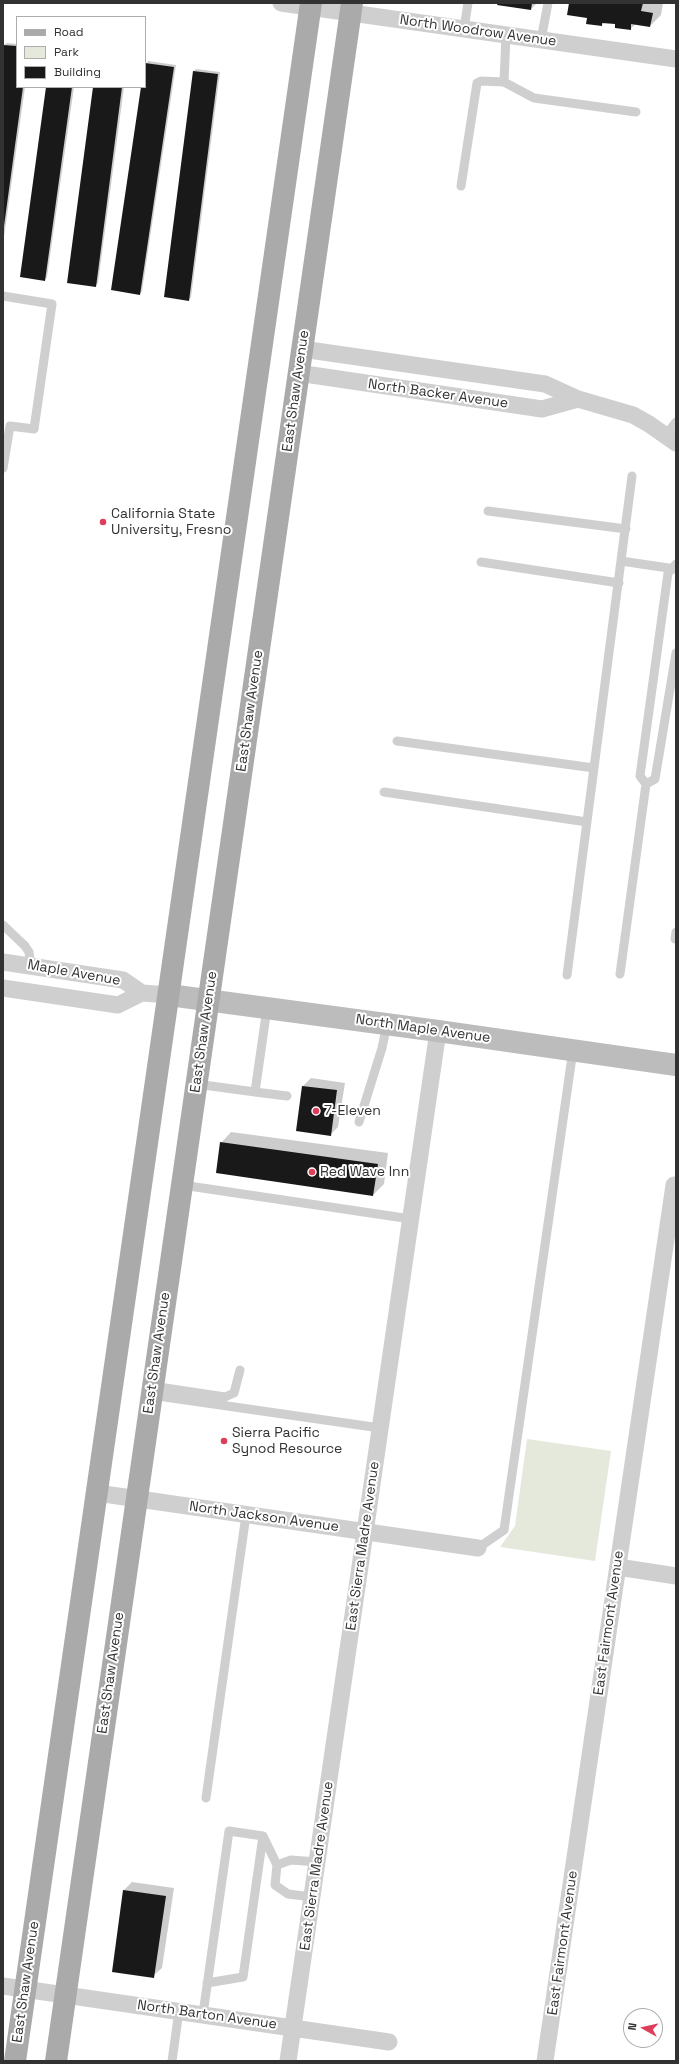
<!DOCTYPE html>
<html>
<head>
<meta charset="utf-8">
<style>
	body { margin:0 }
	#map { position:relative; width:679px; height:2064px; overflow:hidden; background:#fff; font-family:"Space Grotesk",sans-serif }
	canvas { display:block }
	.frame { position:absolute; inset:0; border:4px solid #323232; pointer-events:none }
	.legend { position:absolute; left:16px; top:16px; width:130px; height:72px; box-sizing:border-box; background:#fff; border:1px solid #adadad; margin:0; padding:5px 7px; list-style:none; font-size:12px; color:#323232 }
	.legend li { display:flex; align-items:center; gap:8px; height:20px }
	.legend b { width:20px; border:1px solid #adadad }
	.north { position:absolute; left:623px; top:2008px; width:40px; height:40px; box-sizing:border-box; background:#fff; border:1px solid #adadad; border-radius:50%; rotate:278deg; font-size:11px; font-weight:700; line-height:16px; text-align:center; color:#323232 }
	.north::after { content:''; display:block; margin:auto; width:14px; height:18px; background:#df3e5a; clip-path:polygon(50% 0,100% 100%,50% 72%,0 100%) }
</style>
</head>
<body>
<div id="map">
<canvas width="679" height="2064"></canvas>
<div class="frame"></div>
<ul class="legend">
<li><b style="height:5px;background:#aaa"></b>Road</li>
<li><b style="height:11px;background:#e4e9dc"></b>Park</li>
<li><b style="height:11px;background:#191919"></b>Building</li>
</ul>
<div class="north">N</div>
</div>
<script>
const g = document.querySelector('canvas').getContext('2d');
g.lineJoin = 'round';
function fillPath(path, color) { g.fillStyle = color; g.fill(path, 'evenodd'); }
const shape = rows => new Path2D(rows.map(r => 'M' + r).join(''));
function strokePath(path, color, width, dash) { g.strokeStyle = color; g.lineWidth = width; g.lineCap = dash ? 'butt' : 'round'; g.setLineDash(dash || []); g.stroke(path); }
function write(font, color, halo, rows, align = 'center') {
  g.font = font + ' "Space Grotesk",sans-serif'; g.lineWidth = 4; g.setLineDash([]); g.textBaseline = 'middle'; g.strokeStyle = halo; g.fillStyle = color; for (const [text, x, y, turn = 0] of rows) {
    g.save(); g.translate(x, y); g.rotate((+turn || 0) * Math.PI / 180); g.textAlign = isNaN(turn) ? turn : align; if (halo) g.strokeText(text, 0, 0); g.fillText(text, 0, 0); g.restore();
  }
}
const green = shape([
	[527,1439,611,1451,595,1561,500,1547,515,1526]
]);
const shadow = shape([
	[499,3,537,3,531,9],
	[570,3,663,3,661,15,650,26,636,24,630,29,617,23,605,22,602,25],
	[7,43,17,44,17,87,25,87,3,244,3,53,4,45],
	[148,61,176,65,142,291,140,294,142,87,145,87,145,66],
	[196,69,220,72,191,297,189,300,194,71],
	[47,87,74,87,47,277,45,280],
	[94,87,124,87,98,283,95,286],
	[311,1078,345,1083,338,1127,330,1135,297,1130,303,1086],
	[231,1132,388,1153,384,1184,373,1195,221,1143],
	[132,1882,174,1888,162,1968,153,1976,124,1890]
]);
const building = shape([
	[498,3,532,3,531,10,497,5],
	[569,3,643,3,641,11,653,13,650,27,631,24,631,30,615,28,615,24,602,23,602,26,586,24,587,18,567,15],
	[3,45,17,46,17,87,23,87,4,226],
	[145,63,174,67,140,295,111,290,141,87,145,87],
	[193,71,218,74,189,301,164,297],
	[46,87,72,87,45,281,20,277],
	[93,87,122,87,96,287,67,283],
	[302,1086,337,1090,331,1136,296,1131],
	[220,1142,378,1164,373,1196,216,1173],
	[123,1890,166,1896,154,1978,112,1972]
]);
const lane = shape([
	[464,29,468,3],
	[506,35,504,82,534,98,636,112],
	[541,40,548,3],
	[461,186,477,83,481,81,504,82],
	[3,296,52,304,34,429,10,426,3,468],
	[666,435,676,422],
	[488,511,626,529],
	[621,561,675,569],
	[481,562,619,583],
	[676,564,668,573,640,776,646,784,655,779,676,653],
	[397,741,594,768],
	[384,792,587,822],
	[3,925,25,946,29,952,31,966],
	[675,939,676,932],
	[620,974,646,784],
	[567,975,632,476],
	[196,1084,255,1092,267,1008],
	[255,1092,287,1096],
	[359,1122,382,1048,387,1024],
	[182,1185,411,1219],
	[152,1386,225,1397,234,1393,240,1370],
	[151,1395,380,1428],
	[478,1548,504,1530,573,1050],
	[206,1798,246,1515],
	[312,1897,288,1894,275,1885,277,1865,291,1860,317,1862],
	[207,1983,243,1977,263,1836],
	[203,2014,229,1831,263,1836,277,1865],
	[172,2061,179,2011]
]);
const street = shape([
	[281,3,676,59],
	[302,349,545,384,578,399,633,415,649,424,676,443],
	[298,373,542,409,578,399],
	[3,962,123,980,142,993],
	[3,988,118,1005,142,993,169,995],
	[97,1493,478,1548],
	[618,1567,676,1576],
	[3,1986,389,2042],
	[288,2061,438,1031],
	[545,2061,674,1185]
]);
const secondary = shape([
	[169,995,438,1031,676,1065]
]);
const primary = shape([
	[15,2061,311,3],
	[56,2061,352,3]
]);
const markers = [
	[103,522,4,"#df3e5a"],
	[316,1111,4,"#df3e5a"],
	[312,1172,4,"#df3e5a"],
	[224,1441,4,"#df3e5a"]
];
const streetNames = [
	["North Woodrow Avenue",478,31,8],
	["East Shaw Avenue",296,391,-82],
	["North Backer Avenue",438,394,8],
	["East Shaw Avenue",250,711,-82],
	["Maple Avenue",74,973,10],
	["North Maple Avenue",423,1029,8],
	["East Shaw Avenue",204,1032,-82],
	["East Shaw Avenue",157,1353,-82],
	["North Jackson Avenue",264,1517,8],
	["East Sierra Madre Avenue",363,1546,-82],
	["East Fairmont Avenue",609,1623,-82],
	["East Shaw Avenue",111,1673,-82],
	["East Sierra Madre Avenue",317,1866,-82],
	["East Fairmont Avenue",563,1943,-82],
	["East Shaw Avenue",26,1982,-82],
	["North Barton Avenue",207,2015,8]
];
const poiNames = [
	["California State",111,514],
	["University, Fresno",111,530],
	["7-Eleven",324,1111],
	["Red Wave Inn",320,1172],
	["Sierra Pacific",232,1433],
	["Synod Resource",232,1449]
];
fillPath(green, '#e4e9dc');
fillPath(shadow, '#0003');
fillPath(building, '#191919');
strokePath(lane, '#cfcfcf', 9);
strokePath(street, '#cfcfcf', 17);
strokePath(secondary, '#bcbcbc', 22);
strokePath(primary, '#aaa', 22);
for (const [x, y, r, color] of markers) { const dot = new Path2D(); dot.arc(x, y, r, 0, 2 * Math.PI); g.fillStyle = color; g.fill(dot); strokePath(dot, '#fff', 1.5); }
write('14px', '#323232', '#fff', streetNames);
write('14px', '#323232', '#fff', poiNames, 'left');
</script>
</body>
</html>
